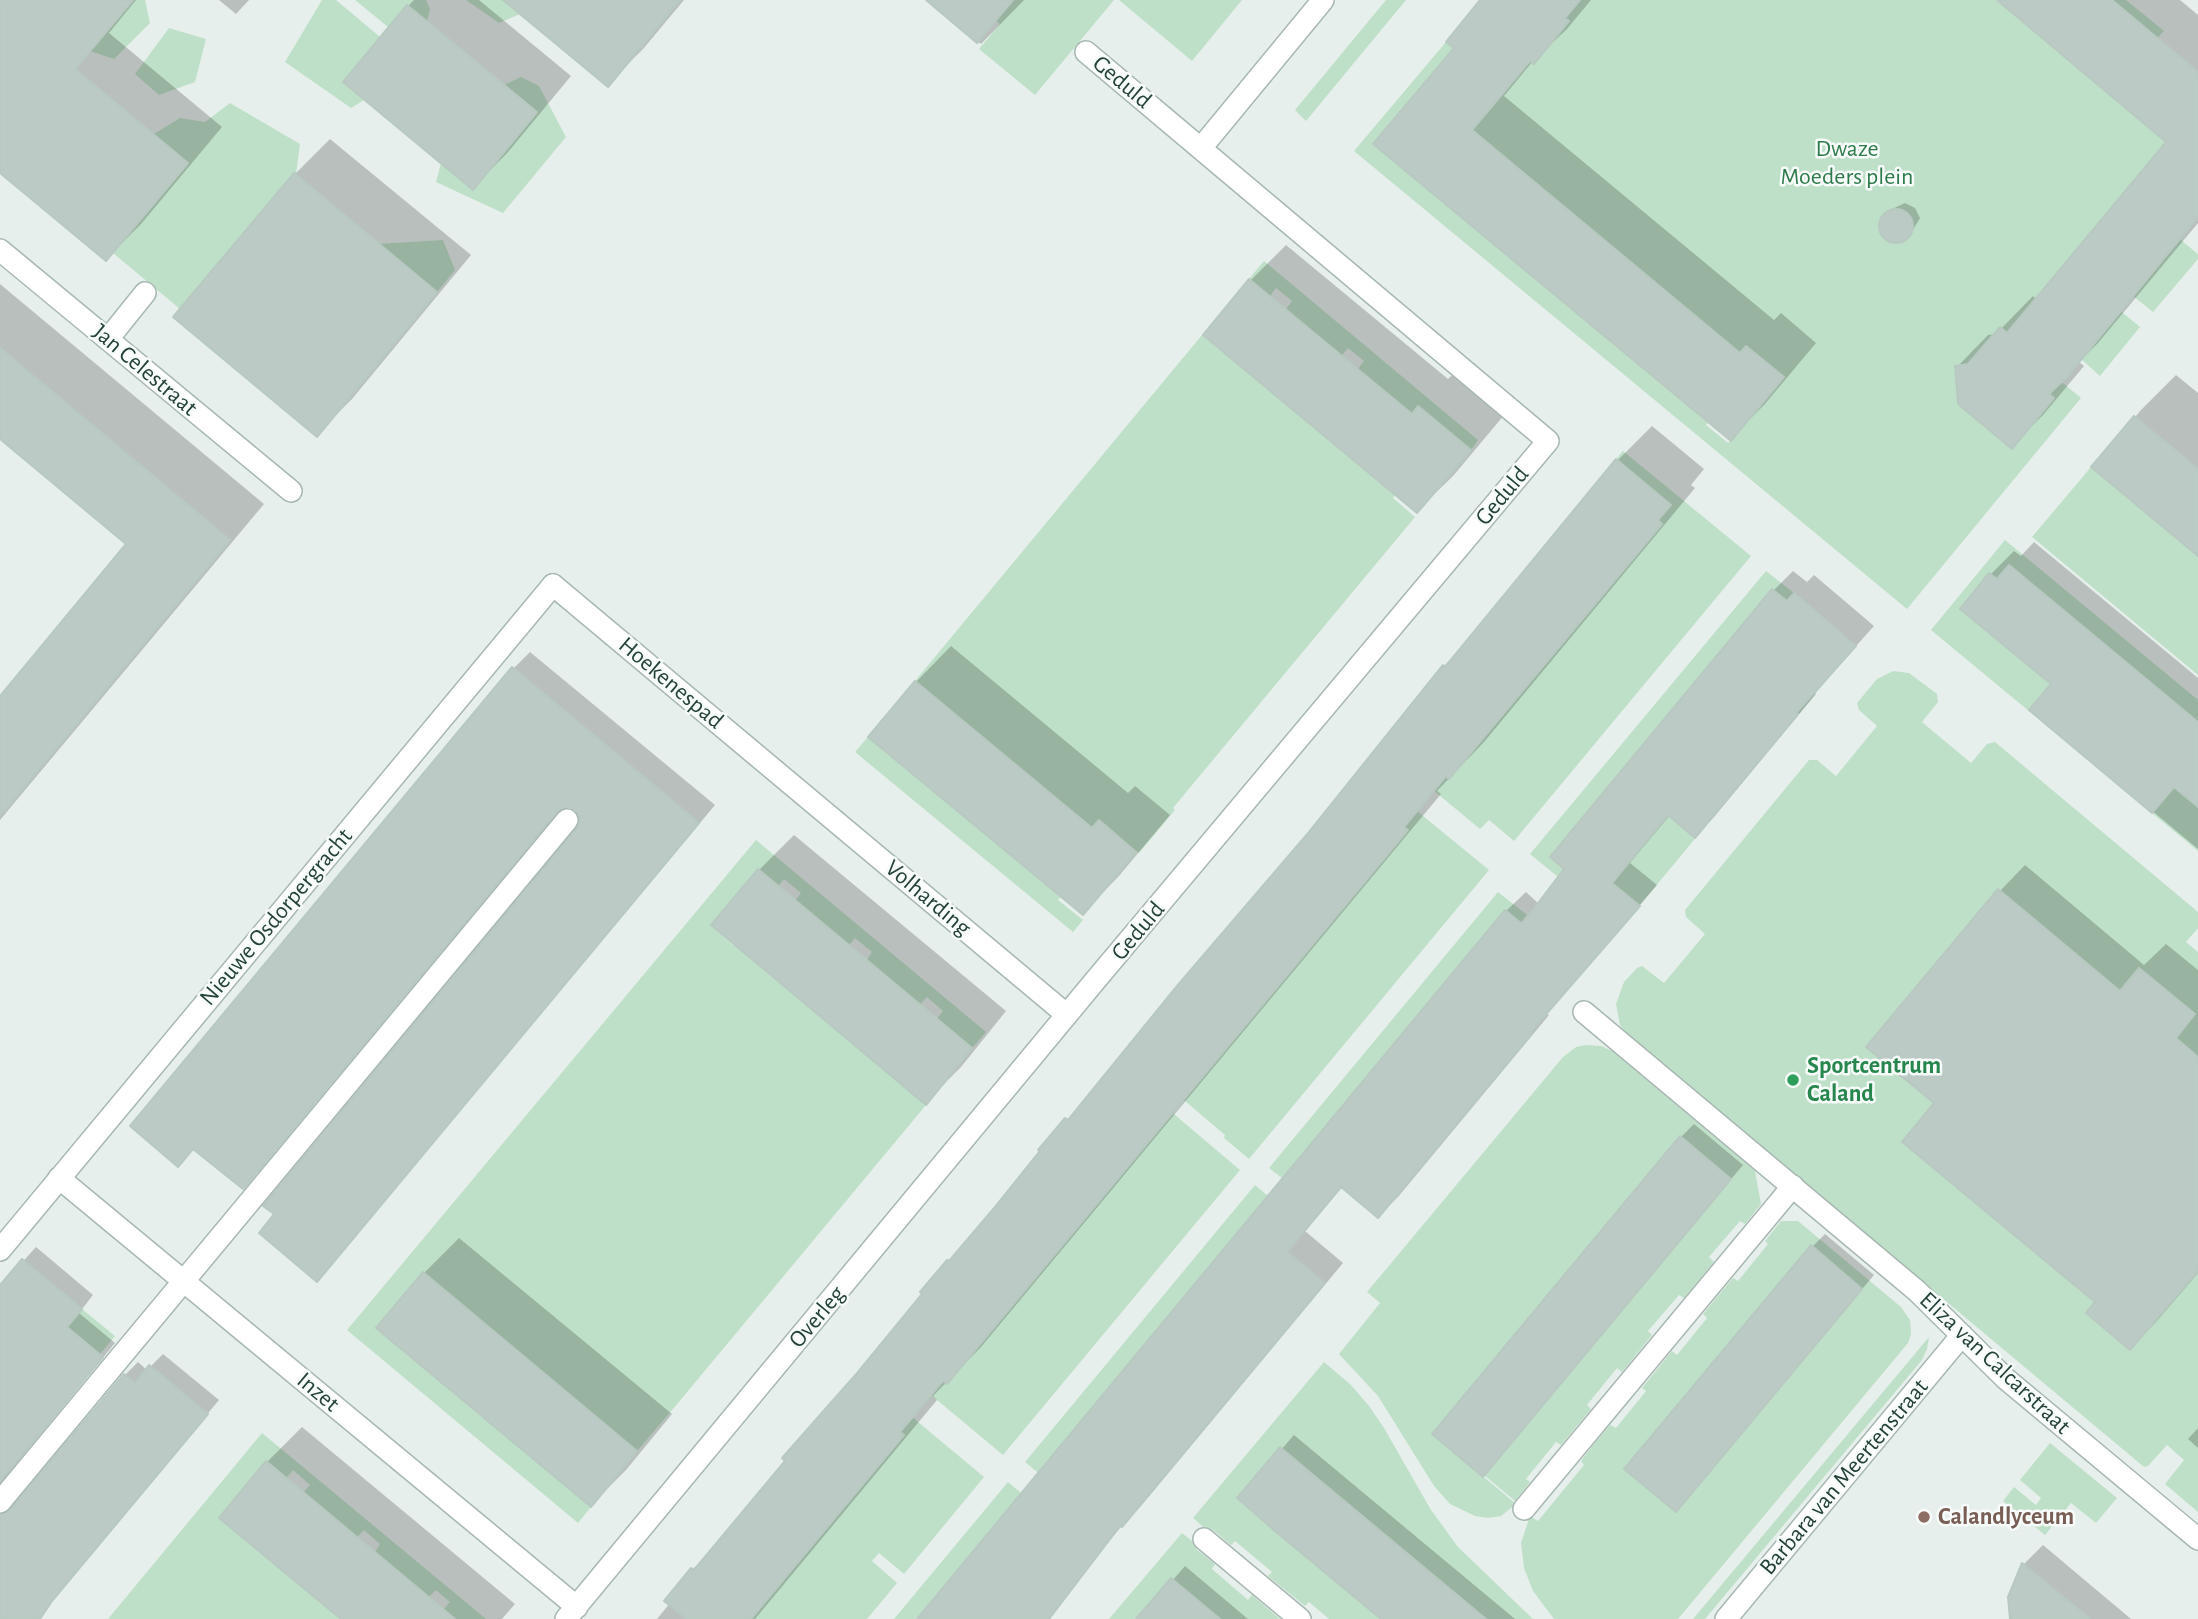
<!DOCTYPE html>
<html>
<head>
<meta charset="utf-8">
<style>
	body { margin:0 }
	canvas { display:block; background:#e6efeb }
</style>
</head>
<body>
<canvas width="2198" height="1619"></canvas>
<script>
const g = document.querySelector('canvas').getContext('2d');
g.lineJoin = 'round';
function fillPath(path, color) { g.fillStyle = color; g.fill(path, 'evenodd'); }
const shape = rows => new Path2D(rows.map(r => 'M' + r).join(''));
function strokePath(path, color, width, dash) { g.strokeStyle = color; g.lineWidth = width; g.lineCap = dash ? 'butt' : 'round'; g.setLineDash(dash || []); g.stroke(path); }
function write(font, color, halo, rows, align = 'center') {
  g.font = font + ' "Alegreya Sans",sans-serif'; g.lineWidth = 5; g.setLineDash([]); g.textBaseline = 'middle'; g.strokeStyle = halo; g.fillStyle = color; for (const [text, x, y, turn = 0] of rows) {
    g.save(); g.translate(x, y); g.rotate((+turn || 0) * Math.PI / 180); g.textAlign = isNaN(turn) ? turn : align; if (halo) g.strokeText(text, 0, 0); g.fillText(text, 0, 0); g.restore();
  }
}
const green = shape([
	[115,0,145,0,150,23,114,59,90,51],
	[322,0,336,0,380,37,343,82,364,100,351,108,285,62],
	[355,0,426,0,430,9,427,21,407,5,388,27],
	[466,0,503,0,520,14,499,23],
	[1013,0,1114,0,1035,95,979,49,1000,24,996,21],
	[1119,0,1242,0,1192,61],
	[1386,0,1406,0,1306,121,1295,110],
	[1580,0,1997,0,2025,24,2176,131,2008,333,2000,327,1968,364,1955,366,1958,404,2054,398,2047,392,2058,379,2081,398,1907,609,1354,151,1446,42,1454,48,1374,144,1712,418,1706,425,1728,443,1784,377,1746,346,1740,353,1465,125,1530,61,1534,64,1569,21,1565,18],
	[2112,0,2126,0,2164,31,2157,38],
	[169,28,206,39,195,82,159,95,135,74],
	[521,77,539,86,566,137,503,213,436,182,441,163,473,190,504,85],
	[230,103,300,144,296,174,294,173,180,309,113,253,188,164,154,134,180,118,205,122],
	[2176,236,2198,254,2198,259,2153,312,2133,296,2168,254],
	[443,240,455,270,437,292,379,244],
	[1264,261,1478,440,1471,450,1412,414,1358,369,1364,361,1348,348,1342,355,1286,309,1292,301,1276,288,1270,296,1249,279],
	[2117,308,2140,327,2100,376,2081,359],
	[1202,335,1224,353,1228,350,1253,377,1296,413,1367,471,1398,491,1393,498,1415,517,1173,808,1175,810,1139,853,1099,821,1092,828,915,681],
	[1623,451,1751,556,1514,841,1489,820,1480,829,1433,790,1445,776,1450,779,1662,524,1658,520,1671,504,1616,459],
	[2091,467,2198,556,2198,675,2032,537],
	[2005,540,2198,700,2198,722,2010,565,1997,579,1989,573,1975,591,2030,666,2198,807,2198,851,1931,630],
	[1766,571,1794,593,1787,601,1772,589,1624,767,1550,857,1564,869,1558,877,1530,854],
	[1812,608,1856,645,1630,917,1600,898,1650,837],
	[1893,671,1909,673,1937,694,1938,702,1922,722,1971,763,1987,744,1995,742,2198,912,2198,928,2186,942,2198,952,2198,1057,2176,1038,2195,1014,2139,969,2120,991,1867,1047,1934,1103,1902,1143,2095,1302,2130,1350,2198,1271,2198,1512,2165,1484,2184,1460,2167,1445,2148,1466,2144,1467,1629,1036,1620,1025,1616,1004,1624,982,1637,968,1642,966,1664,983,1705,934,1686,917,1685,910,1809,760,1817,760,1836,776,1877,726,1859,710,1857,703,1877,679],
	[868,737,1047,885,1064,893,1058,900,1083,920,1073,932,855,752],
	[1417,811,1489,870,1249,1159,1224,1138,1225,1135,1179,1096,1408,830,1404,827],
	[756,840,986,1032,972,1048,937,1019,943,1011,927,997,920,1004,867,960,872,952,855,938,849,945,795,901,801,893,784,879,778,886,757,870,711,926,733,945,737,941,764,964,761,968,926,1105,678,1403,637,1451,423,1272,376,1328,413,1360,417,1356,429,1366,426,1370,484,1419,487,1415,499,1425,497,1429,555,1478,559,1474,568,1488,591,1507,578,1523,347,1330],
	[1498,892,1527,915,1520,923,1505,910,1282,1178,1269,1168],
	[1586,1045,1601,1046,1612,1051,1755,1171,1761,1204,1745,1224,1740,1221,1709,1257,1714,1262,1684,1298,1679,1295,1648,1331,1652,1335,1622,1372,1617,1368,1587,1405,1591,1409,1561,1445,1556,1442,1526,1479,1530,1482,1515,1501,1484,1475,1731,1180,1679,1137,1432,1433,1516,1504,1501,1516,1488,1518,1475,1516,1450,1504,1434,1486,1378,1396,1339,1354,1380,1303,1367,1292,1563,1057,1576,1047],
	[1168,1109,1240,1170,1003,1455,931,1395,943,1381,947,1383],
	[1255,1185,1268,1196,1046,1463,1065,1495,1025,1462],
	[1781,1221,1798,1221,1901,1307,1910,1320,1911,1334,1908,1343,1678,1619,1554,1619,1533,1591,1524,1568,1521,1543,1530,1516,1538,1521,1584,1465,1581,1461,1594,1444,1610,1425,1616,1428,1646,1391,1642,1388,1672,1351,1677,1355,1707,1318,1703,1314,1733,1278,1738,1281,1768,1244,1765,1241],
	[1811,1246,1862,1289,1676,1512,1624,1469],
	[82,1309,115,1336,100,1354,85,1342,0,1407],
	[1929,1337,1927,1349,1922,1360,1705,1619,1693,1619],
	[1324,1362,1351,1385,1369,1406,1384,1428,1431,1510,1458,1547,1533,1619,1486,1619,1280,1447,1237,1499,1381,1619,1329,1619,1309,1602,1305,1606,1268,1576,1272,1572,1235,1541,1231,1545,1212,1529,1209,1532,1193,1518],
	[912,1417,984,1477,904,1574,879,1553,872,1561,897,1583,867,1619,751,1619,903,1435,900,1431],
	[262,1433,486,1619,456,1619,444,1609,450,1602,436,1590,429,1597,375,1552,380,1544,364,1530,357,1537,303,1493,310,1485,293,1470,286,1478,266,1461,219,1518,341,1619,108,1619],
	[2050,1443,2117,1498,2096,1523,2071,1503,2045,1535,2003,1501,2014,1487,2036,1505,2041,1498,2020,1480],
	[1008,1482,1048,1516,1041,1524,1014,1501,916,1619,894,1619],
	[1182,1533,1198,1546,1196,1549,1215,1564,1212,1569,1248,1600,1252,1595,1280,1619,1220,1619,1171,1578,1136,1619,1109,1619]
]);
const shadow = shape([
	[0,0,136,0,109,33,222,127,141,224,106,259,0,171],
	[219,0,249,0,236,14],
	[414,0,479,0,571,76,508,152,473,188,408,6],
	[506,0,684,0,643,49,607,85],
	[929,0,1024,0,981,44],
	[1496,0,1591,0,1567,29,1533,61,1504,96,1774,320,1781,313,1816,343,1764,405,1731,438,1376,144],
	[1999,0,2180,0,2198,15,2198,223,2098,343,2079,362,2084,366,2043,415,2012,446,1957,367,1988,335,1996,334,2033,296,2037,300,2168,142],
	[330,139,471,255,352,399,317,434,176,317,295,174],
	[1905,203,1915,208,1920,218,1913,230,1907,237,1900,241,1888,238,1882,230,1883,216,1890,210],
	[1286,245,1448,379,1455,372,1505,414,1453,476,1417,511,1205,334,1251,280],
	[0,284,264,504,0,820,0,698,129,544,0,437],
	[2176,375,2198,393,2198,554,2093,467,2141,410],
	[1652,426,1704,469,1691,485,1695,488,1484,742,1437,791,1441,794,981,1347,933,1396,937,1400,755,1619,657,1619,670,1603,693,1569,721,1541,859,1373,948,1261,969,1240,1042,1151,1041,1150,1092,1094,1311,833,1444,666,1468,643,1618,460],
	[2034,542,2198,678,2198,849,2031,710,2053,683,1991,574,2014,551,2021,556],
	[1793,571,1807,582,1814,575,1874,626,1814,693,1816,694,1714,817,1695,836,1670,815,1630,863,1657,885,1547,1014,1549,1015,1398,1197,1378,1216,1343,1186,1305,1231,1343,1263,1141,1506,1124,1523,1046,1619,918,1619,1506,911,1526,892,1539,904,1567,869,1552,857,1774,590],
	[951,646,1128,793,1135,786,1170,815,1118,877,1083,913,870,737,916,682],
	[530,652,715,805,334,1262,317,1279,579,829,582,822,577,809,569,805,560,808,260,1170,243,1187,195,1148,178,1164,513,669],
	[794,835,1006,1011,961,1067,926,1102,759,870],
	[2025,865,2144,965,2166,944,2198,970,2198,1273,2156,1322,2130,1348,2098,1302,1936,1103,2000,891],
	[1694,1124,1743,1165,1483,1474,1681,1137],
	[1825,1234,1874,1275,1676,1510,1812,1247],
	[459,1238,672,1414,626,1470,591,1505,424,1273],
	[36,1247,93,1295,79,1313,115,1343,0,1484,0,1287],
	[163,1354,219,1400,37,1619,0,1619,0,1489,12,1503,21,1499,125,1375,138,1362,147,1370],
	[302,1427,515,1604,502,1619,343,1619,267,1462],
	[2198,1428,2198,1448,2188,1439],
	[1294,1435,1515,1619,1384,1619,1239,1498],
	[2043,1545,2131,1619,2012,1619,2024,1564],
	[1185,1566,1248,1619,1139,1619]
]);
const building = shape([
	[0,0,133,0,75,69,188,163,106,261,0,173,0,0],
	[503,0,680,0,608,87,503,0],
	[926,0,1013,0,977,43,926,0],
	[1480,0,1580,0,1565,18,1569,21,1534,64,1530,61,1472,130,1740,353,1746,346,1784,377,1731,441,1373,144,1454,48,1446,42,1480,0],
	[1997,0,2112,0,2198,72,2198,217,2067,377,2049,394,2054,398,2012,449,1958,404,1955,366,1968,364,2000,327,2007,333,2166,142,1997,0],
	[407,5,537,112,473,190,343,82,407,5],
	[294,173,437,292,317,437,173,317,294,173],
	'1879 226a17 17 0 1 1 34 0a17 17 0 1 1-34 0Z',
	[1249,279,1412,414,1418,406,1471,450,1417,513,1203,335,1249,279],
	[0,348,230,540,0,816,0,696,126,544,0,439,0,348],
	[2134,416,2198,469,2198,556,2091,467,2134,416],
	[1616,459,1671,505,1658,520,1662,524,1449,779,1446,776,1404,827,1408,830,947,1384,943,1381,900,1432,904,1435,751,1619,687,1619,664,1601,691,1568,694,1570,785,1461,782,1458,858,1372,922,1294,920,1292,947,1260,949,1261,995,1207,1040,1151,1038,1150,1065,1118,1068,1120,1177,986,1309,832,1443,665,1445,667,1616,459],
	[2009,565,2198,722,2198,807,2174,787,2152,813,2029,710,2051,684,1960,609,1989,573,1997,579,2009,565],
	[1772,589,1787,601,1794,593,1856,646,1796,713,1798,714,1695,838,1668,815,1612,883,1640,906,1529,1034,1531,1035,1378,1218,1341,1187,1287,1252,1325,1283,1122,1527,1120,1526,1049,1619,917,1619,1505,910,1522,924,1564,869,1550,857,1772,589],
	[512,667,699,823,317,1282,259,1233,274,1214,263,1206,577,828,580,822,576,810,569,807,557,812,243,1189,193,1149,178,1167,130,1126,512,667],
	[915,681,1092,828,1099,820,1136,852,1083,915,868,737,915,681],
	[758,869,972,1048,926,1105,711,925,758,869],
	[1998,889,2120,991,2139,968,2195,1014,2176,1038,2198,1057,2198,1271,2130,1350,2086,1313,2095,1302,1902,1142,1934,1103,1866,1047,1998,889],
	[1680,1136,1731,1179,1483,1477,1432,1434,1680,1136],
	[1811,1245,1862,1289,1676,1512,1624,1469,1811,1245],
	[22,1259,82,1309,67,1327,103,1357,0,1481,0,1285,22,1259],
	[423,1272,637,1451,591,1507,376,1328,423,1272],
	[149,1365,208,1414,52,1601,40,1619,0,1619,0,1515,10,1510,124,1374,135,1383,149,1365],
	[1280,1447,1318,1479,1486,1619,1381,1619,1275,1531,1237,1498,1280,1447],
	[266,1461,357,1537,455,1619,341,1619,219,1518,266,1461],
	[2022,1563,2090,1619,2010,1619,2008,1597,2022,1563],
	[1171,1578,1220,1619,1136,1619,1171,1578]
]);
const service = shape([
	[108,339,145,293],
	[0,1502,567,820]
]);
const pedestrian = shape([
	[0,1250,553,585]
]);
const minor = shape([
	[1201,148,1323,0],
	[0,250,291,491],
	[553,585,1067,1015],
	[1584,1012,1917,1291,2006,1379,2198,1539],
	[59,1178,577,1607],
	[1524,1509,1793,1186],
	[1204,1539,1300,1619],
	[566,1619,1094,982,1548,441,1086,52],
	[1726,1619,1962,1335]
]);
const markers = [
	[1793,1080,7,"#2e9e5b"],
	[1924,1517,7,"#8d6e63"]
];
const streetNames = [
	["Geduld",1122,82,40],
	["Jan Celestraat",145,370,40],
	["Geduld",1502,496,-50],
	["Hoekenespad",671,683,40],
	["Volharding",928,898,40],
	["Nieuwe Osdorpergracht",276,917,-50],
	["Geduld",1138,931,-50],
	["Overleg",817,1317,-50],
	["Eliza van Calcarstraat",1995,1363,43],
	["Inzet",318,1392,40],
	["Barbara van Meertenstraat",1844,1477,-50]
];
const parkNames = [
	["Dwaze",1847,149],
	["Moeders plein",1847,177]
];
const leisureNames = [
	["Sportcentrum",1807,1066],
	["Caland",1807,1094]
];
const educationNames = [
	["Calandlyceum",1938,1517]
];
fillPath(green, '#bfe0c8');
fillPath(shadow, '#0003');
fillPath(building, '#bbcac4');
strokePath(building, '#b8c9c2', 2);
strokePath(service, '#a8b8b2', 24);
strokePath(pedestrian, '#a8b8b2', 24);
strokePath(minor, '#a8b8b2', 24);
strokePath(service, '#fff', 21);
strokePath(pedestrian, '#fff', 21);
strokePath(minor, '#fff', 21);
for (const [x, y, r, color] of markers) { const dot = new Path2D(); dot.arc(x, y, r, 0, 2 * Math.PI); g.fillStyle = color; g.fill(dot); strokePath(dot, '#f7fbf9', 2.5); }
write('24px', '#24423a', '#f7fbf9', streetNames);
write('24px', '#2d7a4b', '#f7fbf9', parkNames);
write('bold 24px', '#27864d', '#f7fbf9', leisureNames, 'left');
write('bold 24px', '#785e54', '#f7fbf9', educationNames, 'left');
</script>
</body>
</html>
